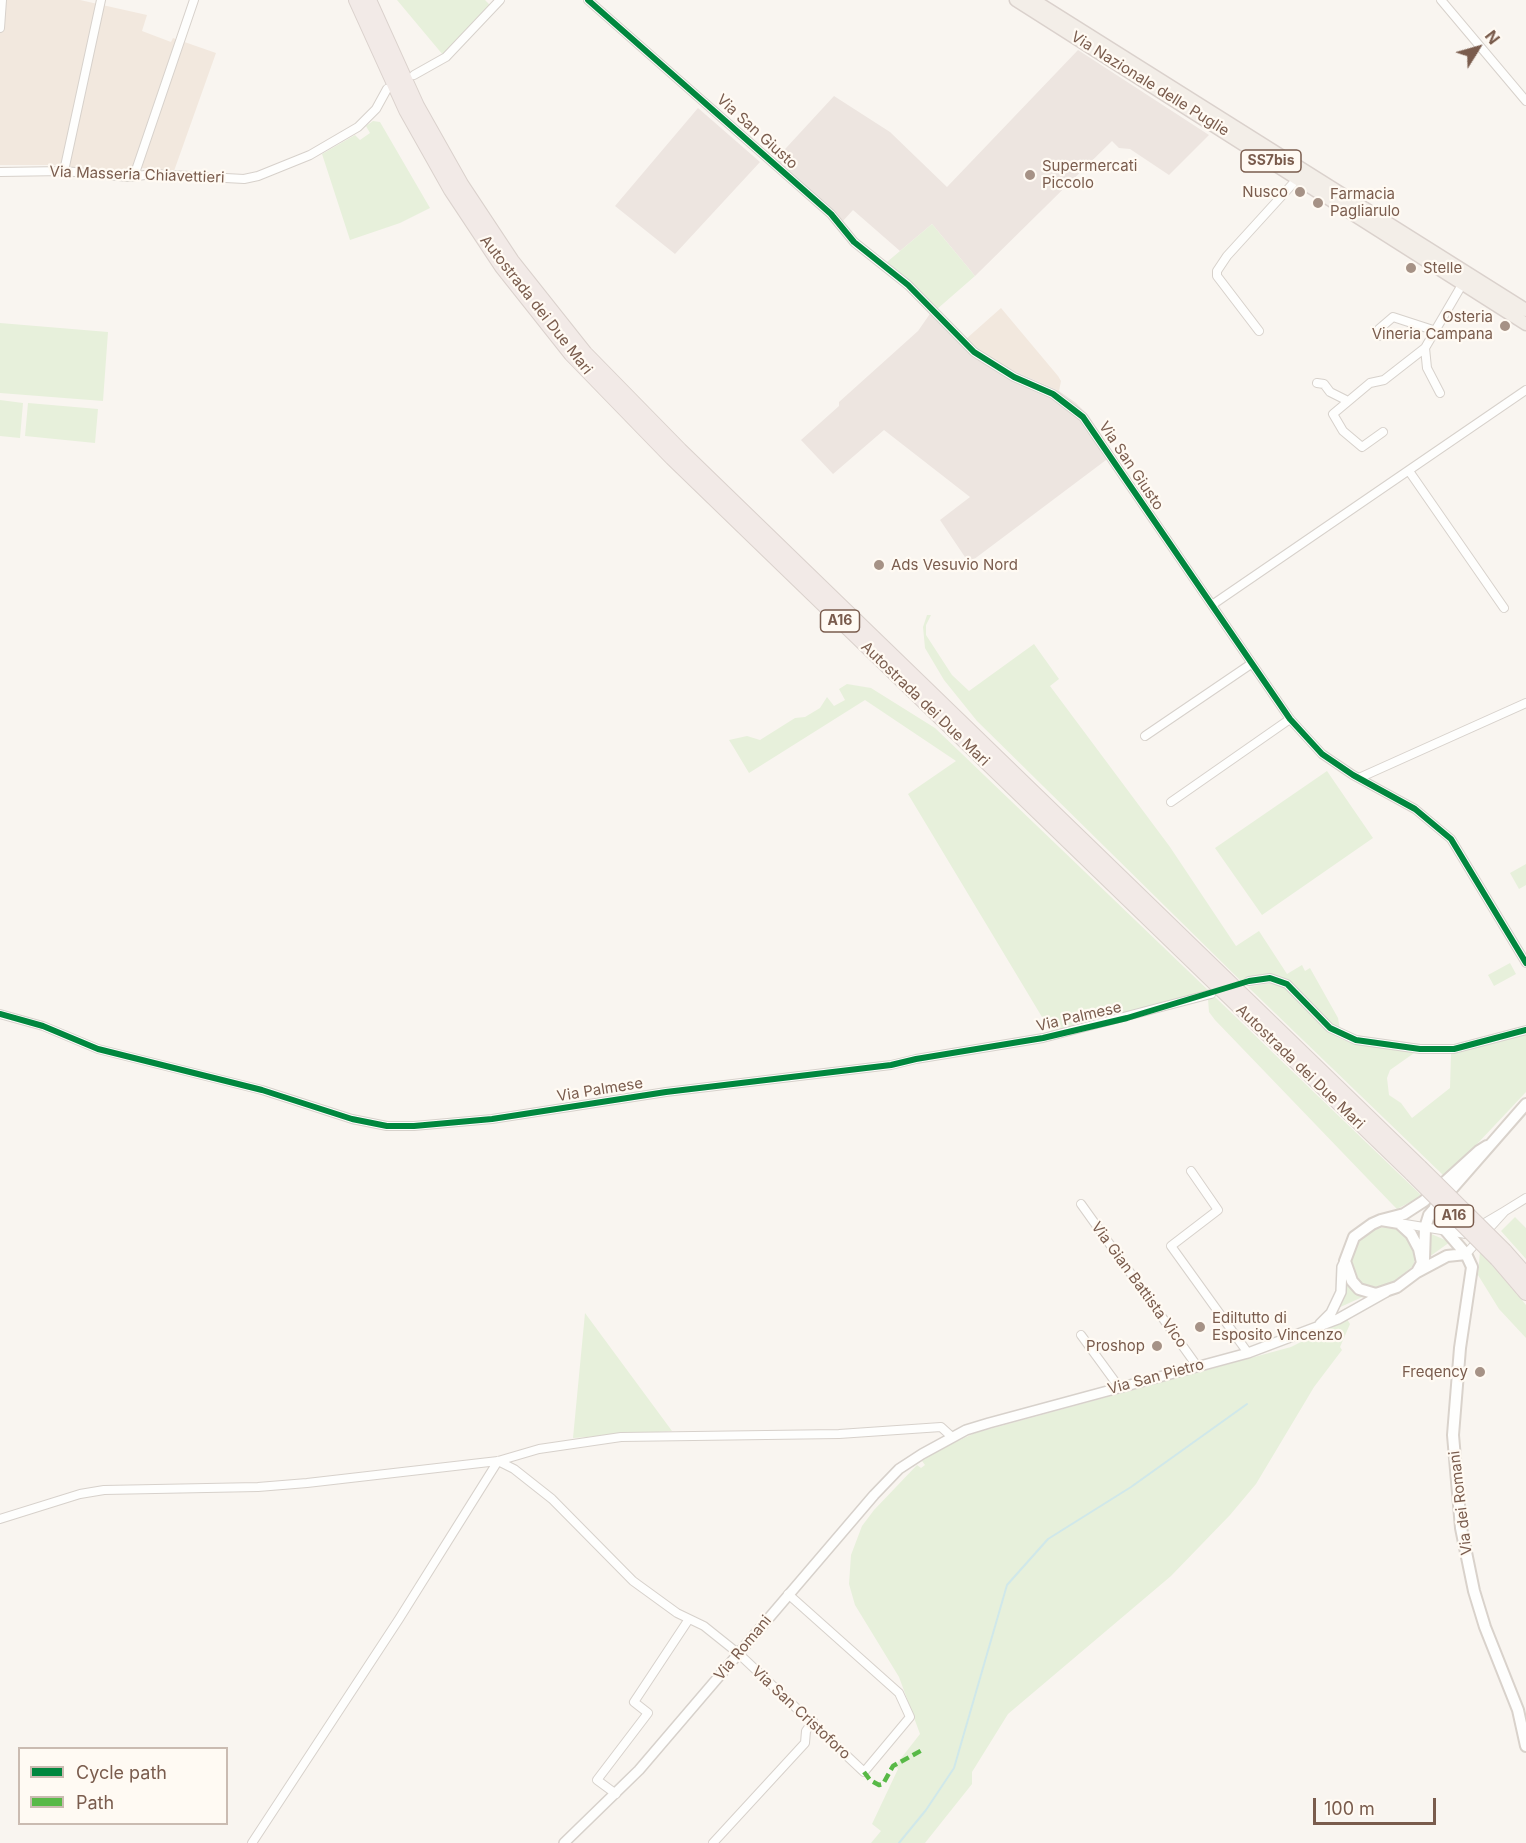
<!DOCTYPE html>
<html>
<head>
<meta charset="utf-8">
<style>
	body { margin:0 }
	#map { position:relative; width:1526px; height:1843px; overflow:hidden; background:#f9f5f0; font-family:Inter,sans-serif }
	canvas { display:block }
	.legend { position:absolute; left:18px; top:1747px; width:210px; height:78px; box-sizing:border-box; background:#fffaf3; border:2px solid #cabbb1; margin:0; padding:8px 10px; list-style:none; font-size:18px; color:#7a5c4d }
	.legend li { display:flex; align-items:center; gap:12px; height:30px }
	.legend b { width:30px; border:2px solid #cabbb1 }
	.north { position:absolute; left:1448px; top:18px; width:60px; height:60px; -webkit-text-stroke:4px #fffaf3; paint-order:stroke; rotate:53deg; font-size:16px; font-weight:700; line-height:24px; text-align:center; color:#7a5c4d }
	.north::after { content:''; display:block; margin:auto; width:21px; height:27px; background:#7a5c4d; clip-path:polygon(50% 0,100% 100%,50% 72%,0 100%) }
	.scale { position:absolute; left:1313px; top:1798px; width:123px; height:27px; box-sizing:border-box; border:3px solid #7a5c4d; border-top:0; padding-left:8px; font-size:18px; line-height:21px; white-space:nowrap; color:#7a5c4d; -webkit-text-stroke:4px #fffaf3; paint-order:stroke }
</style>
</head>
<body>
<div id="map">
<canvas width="1526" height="1843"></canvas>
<ul class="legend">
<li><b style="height:8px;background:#00873e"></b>Cycle path</li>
<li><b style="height:8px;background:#58b947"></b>Path</li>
</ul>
<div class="north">N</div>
<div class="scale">100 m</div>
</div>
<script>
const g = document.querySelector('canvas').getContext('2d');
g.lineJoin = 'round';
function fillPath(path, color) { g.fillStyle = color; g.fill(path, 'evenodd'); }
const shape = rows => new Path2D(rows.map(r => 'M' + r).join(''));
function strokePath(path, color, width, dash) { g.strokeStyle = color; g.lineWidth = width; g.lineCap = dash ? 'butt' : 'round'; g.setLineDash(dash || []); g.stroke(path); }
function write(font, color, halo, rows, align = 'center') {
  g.font = font + ' Inter,sans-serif'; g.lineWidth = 4.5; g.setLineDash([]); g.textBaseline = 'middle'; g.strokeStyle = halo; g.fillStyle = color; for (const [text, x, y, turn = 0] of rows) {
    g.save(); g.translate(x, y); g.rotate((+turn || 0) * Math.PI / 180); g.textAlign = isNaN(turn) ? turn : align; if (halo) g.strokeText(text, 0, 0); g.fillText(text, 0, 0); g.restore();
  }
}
const residential = shape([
	[0,0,80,0,147,15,142,31,171,42,173,38,216,53,174,171,143,168,128,172,50,165,0,165],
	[1001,308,1058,376,1061,381,1059,391,996,363,966,339]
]);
const industrial = shape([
	[1078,50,1209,135,1169,175,1130,149,1119,148,1112,141,975,276,932,224,900,251,853,210,842,222,775,160,834,96,890,132,947,187],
	[698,108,760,162,675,254,615,206],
	[934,308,966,339,996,363,1059,391,1076,403,1088,415,1114,454,969,563,940,520,970,497,884,430,833,474,801,440,839,406,839,402,918,331]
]);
const green = shape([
	[397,0,485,0,490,5,443,55],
	[373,121,380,122,430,208,400,223,350,240,322,154,355,135,360,140,370,133,366,126],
	[932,224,975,276,936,310,887,262],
	[0,323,108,332,103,401,0,393],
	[0,400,23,403,20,438,0,436],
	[28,403,98,409,95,443,25,436],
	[927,615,931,615,926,625,926,635,952,675,969,691,1034,644,1059,679,1050,686,1170,847,1236,946,1259,931,1287,974,1302,965,1305,971,1310,968,1338,1018,1340,1030,1331,1026,1287,980,1279,976,1255,975,1241,981,977,721,944,680,925,648,923,627],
	[847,684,871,688,935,728,1209,991,1051,1032,908,794,956,761,865,700,749,773,734,748,729,740,747,736,760,740,795,718,805,717,820,708,827,697,834,706,845,700,839,689],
	[1327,771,1373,838,1262,915,1215,848],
	[1526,864,1526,885,1519,889,1510,873],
	[1510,963,1516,974,1494,986,1488,975],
	[1270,983,1289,989,1330,1033,1341,1039,1352,1043,1417,1051,1390,1070,1387,1078,1389,1095,1401,1103,1412,1118,1450,1088,1451,1054,1526,1033,1526,1092,1462,1160,1443,1175,1248,987],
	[1215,997,1422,1196,1397,1209,1392,1204,1215,1020,1209,1012,1208,999],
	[1515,1217,1526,1228,1526,1259,1501,1231],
	[1387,1226,1396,1228,1410,1238,1416,1256,1413,1266,1391,1284,1372,1290,1364,1288,1354,1280,1350,1256,1359,1238,1368,1232],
	[1429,1233,1450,1242,1429,1257],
	[1480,1251,1526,1305,1526,1338,1499,1309,1478,1275],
	[1346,1277,1369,1294,1336,1309],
	[585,1313,672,1431,573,1438],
	[1347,1319,1350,1324,1340,1347,1342,1350,1314,1387,1256,1484,1230,1515,1171,1576,1008,1714,972,1772,972,1784,925,1843,871,1843,881,1831,872,1824,898,1769,895,1766,920,1734,899,1677,855,1605,849,1584,851,1555,862,1526,874,1510,917,1465,921,1468,925,1465,922,1461,938,1450,975,1433,1291,1347]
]);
const stream = shape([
	[899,1843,926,1810,954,1768,1007,1585,1048,1539,1131,1487,1247,1404]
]);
const minor = shape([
	[588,0,831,214,854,242,908,285,974,352,1014,377,1053,394,1083,417,1290,719,1322,754,1353,775,1415,809,1451,839,1526,963],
	[1441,0,1526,101],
	[0,28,2,0],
	[414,75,446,57,500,0],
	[64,171,101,0],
	[0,172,64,171,129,177,153,174,244,179,258,176,310,155,358,127,376,109,387,89],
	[134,176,194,0],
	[1259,331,1217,276,1217,271,1227,256,1298,178],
	[1379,336,1379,329,1393,317,1433,330],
	[1317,383,1324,384,1330,392,1348,401],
	[1440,393,1427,368,1425,348,1463,283],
	[1383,432,1362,447,1343,431,1333,414,1370,383,1384,380,1425,348],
	[1409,471,1504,608],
	[1212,605,1526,390],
	[1145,736,1251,664],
	[1359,778,1526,703],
	[1171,802,1290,719],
	[1249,981,1270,978,1287,984,1330,1028,1356,1040,1420,1049,1454,1049,1526,1030],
	[0,1014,43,1026,98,1049,262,1090,352,1119,387,1126,414,1126,492,1119,666,1092,891,1065,916,1059,1043,1038,1211,994],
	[1191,1171,1218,1210,1171,1246,1248,1353],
	[1081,1204,1197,1366],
	[1399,1223,1466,1234,1505,1211],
	[1466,1254,1505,1211,1526,1198],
	[1081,1335,1119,1387],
	[498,1461,514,1469,552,1499,633,1581,677,1613,704,1626,739,1654,864,1772,910,1717,899,1693,788,1594],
	[0,1519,80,1494,104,1490,258,1487,307,1483,498,1461,539,1449,621,1437,839,1434,941,1427,952,1437],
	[616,1794,597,1780,648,1713,634,1702,689,1619],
	[252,1843,399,1619,498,1461],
	[713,1843,805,1743,806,1731,813,1721]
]);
const tertiary = shape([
	[1320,1324,1331,1313,1341,1292,1342,1267,1345,1261],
	[564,1843,639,1770,874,1495,899,1469,922,1454,966,1430,989,1423,1248,1353,1338,1319,1386,1292]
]);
const secondary = shape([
	[1435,1207,1440,1224,1466,1254,1472,1267,1460,1348,1453,1435,1461,1528,1474,1591,1485,1627,1518,1710,1526,1746],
	[1381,1220,1399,1223,1411,1234,1419,1249,1422,1263,1417,1272,1397,1287,1376,1294,1359,1289,1352,1281,1345,1261,1354,1237,1372,1224,1381,1220,1404,1214,1424,1201,1479,1151,1487,1146],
	[1424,1259,1425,1228,1429,1215,1526,1104],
	[1417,1272,1447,1256,1466,1254]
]);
const primary = shape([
	[1016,0,1526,324],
	[1033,0,1526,310]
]);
const motorway = shape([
	[356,0,406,110,451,190,502,267,571,354,672,458,1412,1174],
	[369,0,417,106,461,184,512,261,585,353,680,450,1420,1167],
	[1505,1251,1526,1275],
	[1497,1259,1526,1293]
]);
const motorwayBridge = shape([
	[1420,1167,1505,1251],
	[1412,1174,1497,1259]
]);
const quiet = shape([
	[864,1772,870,1780,879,1785,883,1784,893,1766,924,1749]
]);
const cycleway = shape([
	[588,0,831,214,854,242,908,285,974,352,1014,377,1053,394,1083,417,1290,719,1322,754,1353,775,1415,809,1451,839,1526,963],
	[0,1014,43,1026,98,1049,262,1090,352,1119,387,1126,414,1126,492,1119,666,1092,891,1065,916,1059,1043,1038,1127,1018,1249,981,1270,978,1287,984,1330,1028,1356,1040,1420,1049,1454,1049,1526,1030]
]);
const markers = [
	[1030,175,6,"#a69286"],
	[1300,192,6,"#a69286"],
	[1318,203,6,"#a69286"],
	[1411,268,6,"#a69286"],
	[1505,326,6,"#a69286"],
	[879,565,6,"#a69286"],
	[1200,1327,6,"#a69286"],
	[1157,1346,6,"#a69286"],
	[1480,1372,6,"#a69286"]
];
const shields = [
	[1271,161,60],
	[840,621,39],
	[1454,1216,39]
];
const shieldNames = [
	["SS7bis",1271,161],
	["A16",840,621],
	["A16",1454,1216]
];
const streetNames = [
	["Via Nazionale delle Puglie",1150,84,32],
	["Via San Giusto",757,132,42],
	["Via Masseria Chiavettieri",137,175,2],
	["Autostrada dei Due Mari",536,305,52],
	["Via San Giusto",1131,466,56],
	["Autostrada dei Due Mari",925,704,44],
	["Via Palmese",1079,1017,-13],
	["Autostrada dei Due Mari",1300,1067,44],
	["Via Palmese",600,1090,-9],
	["Via Gian Battista Vico",1139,1285,54],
	["Via San Pietro",1156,1377,-15],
	["Via dei Romani",1461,1503,-97],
	["Via Romani",743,1648,-50],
	["Via San Cristoforo",801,1713,43]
];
const poiNames = [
	["Supermercati",1042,166],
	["Piccolo",1042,183],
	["Nusco",1288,192,"right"],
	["Farmacia",1330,194],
	["Pagliarulo",1330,211],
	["Stelle",1423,268],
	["Osteria",1493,317,"right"],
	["Vineria Campana",1493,334,"right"],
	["Ads Vesuvio Nord",891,565],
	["Ediltutto di",1212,1318],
	["Esposito Vincenzo",1212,1335],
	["Proshop",1145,1346,"right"],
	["Freqency",1468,1372,"right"]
];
fillPath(residential, '#f2e8de');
fillPath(industrial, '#ede5e0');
fillPath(green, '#e7f0db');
strokePath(stream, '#d0e8ea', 2);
strokePath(minor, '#d7d1cb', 10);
strokePath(tertiary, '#d7d1cb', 12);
strokePath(secondary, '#d9d2cb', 14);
strokePath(primary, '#dad1cc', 15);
strokePath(motorway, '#dad1cc', 16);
strokePath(minor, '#fefefd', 8);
strokePath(tertiary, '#fefefd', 9);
strokePath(secondary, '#fefefd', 10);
strokePath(primary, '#f3eee8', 12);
strokePath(motorway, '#f2eae7', 14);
strokePath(motorwayBridge, '#dad1cc', 16, []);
strokePath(motorwayBridge, '#f2eae7', 14);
strokePath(quiet, '#58b947', 4.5, [9, 4.5]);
strokePath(cycleway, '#00873e', 6);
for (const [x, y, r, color] of markers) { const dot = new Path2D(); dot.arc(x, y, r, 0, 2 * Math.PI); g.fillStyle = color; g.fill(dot); strokePath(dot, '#fffaf3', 2); }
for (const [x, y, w] of shields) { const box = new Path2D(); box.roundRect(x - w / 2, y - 11, w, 22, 4.5); g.fillStyle = '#fffaf3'; g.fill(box); strokePath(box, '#7a5c4d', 1.5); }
write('bold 14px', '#7a5c4d', null, shieldNames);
write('15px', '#7a5c4d', '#fffaf3', streetNames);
write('15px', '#7a5c4d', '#fffaf3', poiNames, 'left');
</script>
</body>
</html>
